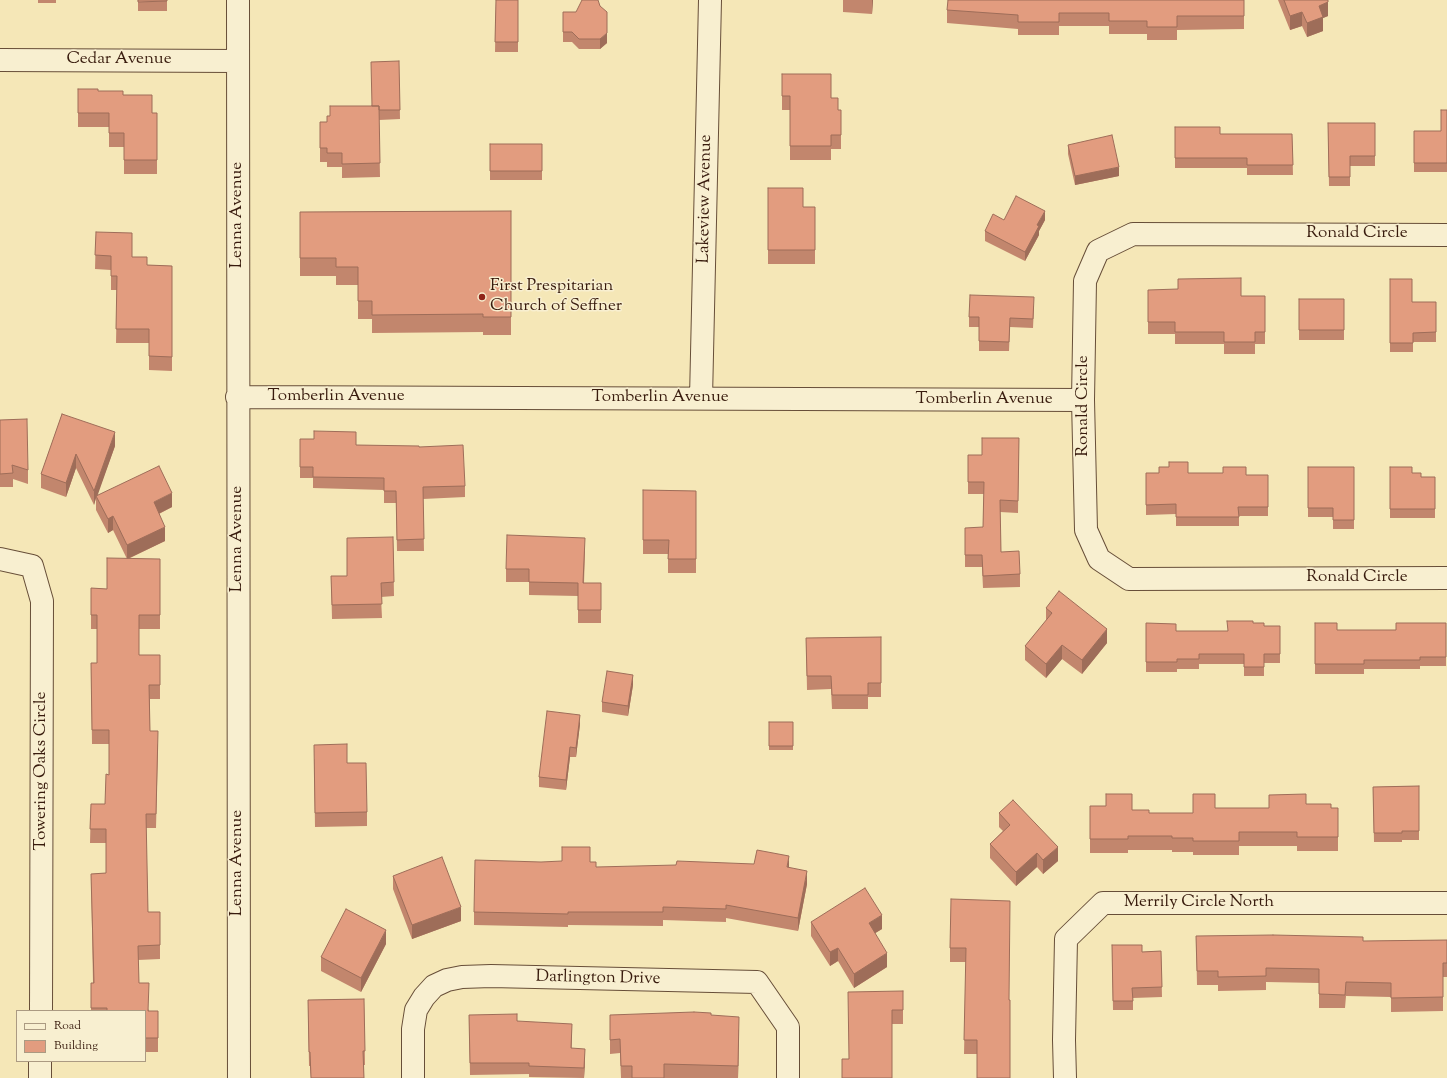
<!DOCTYPE html>
<html>
<head>
<meta charset="utf-8">
<style>
	body { margin:0 }
	#map { position:relative; width:1447px; height:1078px; overflow:hidden; background:#f5e7b7; font-family:"Sorts Mill Goudy",serif }
	canvas { display:block }
	.legend { position:absolute; left:16px; top:1010px; width:130px; height:52px; box-sizing:border-box; background:#f8efd0; border:1px solid #ab9a82; margin:0; padding:5px 7px; list-style:none; font-size:12px; color:#381b0d }
	.legend li { display:flex; align-items:center; gap:8px; height:20px }
	.legend b { width:20px; border:1px solid #ab9a82 }
</style>
</head>
<body>
<div id="map">
<canvas width="1447" height="1078"></canvas>
<ul class="legend">
<li><b style="height:5px;background:#f8efd0"></b>Road</li>
<li><b style="height:11px;background:#e29c7f"></b>Building</li>
</ul>
</div>
<script>
const g = document.querySelector('canvas').getContext('2d');
g.lineJoin = 'round';
const shape = rows => new Path2D(rows.map(r => 'M' + r).join(''));
function strokePath(path, color, width, dash) { g.strokeStyle = color; g.lineWidth = width; g.lineCap = dash ? 'butt' : 'round'; g.setLineDash(dash || []); g.stroke(path); }
function fillPath(path, color) { g.fillStyle = color; g.fill(path, 'evenodd'); }
function write(font, color, halo, rows, align = 'center') {
  g.font = font + ' "Sorts Mill Goudy",serif'; g.lineWidth = 3; g.setLineDash([]); g.textBaseline = 'middle'; g.strokeStyle = halo; g.fillStyle = color; for (const [text, x, y, turn = 0] of rows) {
    g.save(); g.translate(x, y); g.rotate((+turn || 0) * Math.PI / 180); g.textAlign = isNaN(turn) ? turn : align; if (halo) g.strokeText(text, 0, 0); g.fillText(text, 0, 0); g.restore();
  }
}
const street = shape([
	[238,0,239,1078],
	[0,60,238,61],
	[1447,235,1133,234,1098,251,1085,281,1083,400,1086,530,1099,559,1129,579,1447,578],
	[237,397,1083,400],
	[701,398,710,0],
	[0,559,32,566,42,601,41,1011],
	[40,1078,40,1061],
	[413,1078,413,1029,416,1010,424,997,434,986,447,980,462,977,491,976,757,982,788,1027,788,1078],
	[1065,1078,1064,1040,1066,939,1103,903,1447,903]
]);
const wall = shape([
	[38,0,56,0,56,3,38,3],
	[138,0,167,0,167,11,138,11],
	[496,0,518,0,518,52,495,52],
	[843,0,873,0,872,14,843,12],
	[1244,0,1244,29,1177,30,1177,40,1147,40,1147,34,1109,34,1109,26,1059,26,1059,35,1018,35,1018,29,947,23,947,10],
	[1278,0,1328,0,1328,16,1323,18,1323,31,1307,37,1302,26,1290,30],
	[563,12,607,43,600,49,579,49,572,42,563,42],
	[399,61,400,119,379,120,380,177,342,178,342,167,327,167,327,162,320,162,320,122,327,122,330,116,371,106],
	[782,74,831,98,838,110,841,110,841,149,831,149,831,160,790,160,790,110,782,110],
	[78,89,98,91,123,95,152,113,157,113,157,174,124,174,124,147,109,147,109,127,78,127],
	[1447,110,1447,172,1414,172,1414,131,1441,131],
	[1328,123,1375,123,1375,166,1350,166,1350,186,1329,186],
	[1175,127,1220,134,1292,134,1293,175,1247,175,1247,168,1175,168],
	[490,144,542,144,542,180,490,180],
	[1068,145,1119,176,1075,185,1068,154],
	[768,188,803,207,815,207,815,264,768,264],
	[511,211,511,335,483,335,483,332,372,333,372,319,358,319,358,285,336,285,336,276,300,276,300,212],
	[1004,220,1045,220,1039,231,1039,235,1025,261,985,241,985,231],
	[96,232,132,257,147,265,172,266,172,371,149,370,149,343,116,343,117,290,111,290,111,270,95,269],
	[1390,279,1412,302,1436,302,1436,342,1413,342,1413,352,1390,352],
	[1148,290,1241,296,1265,296,1265,344,1255,344,1255,354,1224,354,1224,344,1175,344,1175,334,1148,334],
	[1299,299,1344,299,1344,340,1299,340],
	[1034,306,1033,328,1010,327,1009,351,979,351,979,327,969,327,969,317],
	[62,414,115,446,97,495,172,507,159,514,165,541,128,559,160,559,160,629,139,629,139,655,160,655,160,699,150,699,150,731,158,745,156,828,146,828,148,912,160,912,160,959,138,960,139,983,149,1011,158,1011,158,1052,145,1052,145,1011,91,1011,91,983,93,983,91,874,106,873,106,843,90,843,91,804,105,804,109,775,109,744,92,744,91,663,97,663,97,629,91,629,91,588,107,589,127,559,113,530,108,533,96,510,96,498,94,505,76,468,66,497,41,488,41,474],
	[0,420,28,470,28,484,13,479,13,487,0,487],
	[1019,438,1018,513,1000,512,1001,552,1020,574,1020,587,983,588,982,567,965,567,965,540,983,527,984,494,968,494,968,482,982,455],
	[300,439,356,445,419,447,465,486,465,497,423,499,424,551,397,551,396,503,384,503,384,490,313,488,313,478,300,478],
	[1308,467,1354,467,1354,529,1333,529,1333,517,1308,517],
	[1390,467,1412,473,1421,477,1435,477,1435,518,1390,518],
	[1146,473,1188,473,1246,475,1268,475,1268,516,1239,516,1239,526,1176,526,1176,514,1146,515],
	[643,490,696,491,696,573,668,573,668,554,643,554],
	[393,537,394,596,381,597,382,618,332,619,331,576,347,576],
	[585,551,584,583,601,583,601,623,578,623,578,596,529,595,529,582,506,582,506,569],
	[1046,608,1107,643,1082,674,1062,659,1046,678,1025,660,1025,646,1046,621],
	[1146,623,1176,631,1227,631,1264,626,1280,626,1280,663,1264,663,1264,676,1244,676,1244,664,1199,664,1199,669,1177,669,1177,672,1146,672],
	[1315,623,1337,630,1396,630,1446,623,1446,666,1420,666,1420,669,1364,669,1364,674,1315,674],
	[881,637,881,697,868,697,868,709,832,709,831,689,807,690,806,638],
	[633,685,628,716,602,712,602,702],
	[769,722,793,722,793,750,769,750],
	[580,724,576,757,570,757,566,790,539,787,539,777],
	[314,759,347,763,367,812,367,826,315,827],
	[1419,786,1419,840,1402,840,1402,842,1374,842,1373,787],
	[1306,804,1331,808,1338,808,1338,851,1297,851,1297,846,1239,846,1239,855,1193,855,1193,852,1172,852,1172,850,1128,850,1128,853,1090,853,1090,806,1132,810,1149,813,1193,813,1269,808],
	[999,813,1058,861,1043,874,1037,867,1016,886,990,858,990,844,1003,831,999,827],
	[541,862,590,862,596,867,789,868,807,884,798,931,726,918,726,922,663,920,663,926,568,925,568,927,474,925,474,912],
	[393,876,461,921,412,939,393,889],
	[1010,901,977,1054,964,1054,966,962,950,962,950,948],
	[811,922,882,929,875,933,887,967,854,988,838,961,830,966,811,936],
	[1196,936,1363,941,1447,940,1447,977,1443,977,1443,1011,1391,1012,1391,997,1346,996,1345,1008,1319,1008,1319,983,1266,982,1266,990,1218,991,1218,985,1197,985],
	[386,944,361,992,321,971,321,957],
	[1112,945,1142,952,1161,951,1162,997,1133,998,1133,1010,1113,1010],
	[903,991,903,1024,892,1024,849,1059],
	[364,999,365,1065,364,1065,364,1078,311,1078,310,1066,309,1066,308,1000],
	[469,1015,517,1021,572,1035,571,1048,585,1061,584,1078,529,1077,529,1074,470,1075],
	[610,1015,711,1015,739,1030,738,1078,621,1078,620,1053,610,1054]
]);
const shadedWall = shape([
	[872,0,873,0,872,14],
	[1328,2,1328,16,1323,18,1323,31,1307,37,1307,23,1319,6],
	[1302,12,1302,26,1290,30,1290,16],
	[607,33,607,43,600,49,600,39],
	[1119,167,1119,176,1075,185,1075,176],
	[1045,211,1045,220,1039,231,1039,235,1025,261,1025,252,1037,225],
	[115,432,115,446,97,497,96,496,96,498,94,505,94,491],
	[76,454,76,468,66,497,66,483],
	[172,493,172,507,154,516,154,502],
	[113,516,113,530,108,533,108,519],
	[165,527,165,541,127,559,127,545],
	[1107,629,1107,643,1082,674,1082,660],
	[1062,645,1062,659,1046,678,1046,664],
	[633,675,633,685,628,716,628,706],
	[580,715,580,724,576,757,576,748],
	[570,747,570,757,566,790,566,780],
	[1058,847,1058,861,1043,874,1043,860],
	[1037,853,1037,867,1016,886,1016,872],
	[789,856,789,869,787,867],
	[807,871,807,884,798,931,798,918],
	[461,907,461,921,412,939,412,925],
	[882,915,882,929,869,937,869,923],
	[386,930,386,944,361,992,361,978],
	[838,948,838,961,830,966,830,952],
	[887,953,887,967,854,988,854,974],
	[739,1017,739,1030,738,1078,738,1066],
	[572,1024,572,1035,571,1060,571,1048],
	[585,1049,585,1061,584,1078,584,1068]
]);
const building = shape([
	[138,0,167,0,167,1,138,2,138,0],
	[496,0,518,0,518,42,495,42,496,0],
	[582,0,598,0,600,6,607,12,607,33,600,39,579,39,572,32,563,32,563,12,576,12,582,0],
	[948,0,1244,0,1244,16,1177,16,1177,27,1147,27,1147,21,1109,21,1109,13,1059,13,1059,22,1018,22,1018,15,947,10,948,0],
	[1284,0,1328,0,1328,2,1319,6,1323,17,1307,23,1302,12,1290,16,1284,0],
	[399,61,400,110,379,110,379,106,372,106,371,62,399,61],
	[782,74,831,74,831,98,838,98,838,110,841,110,841,135,831,135,831,146,790,146,790,96,782,96,782,74],
	[78,89,98,89,98,91,123,91,123,95,152,95,152,113,157,113,157,160,124,160,124,133,109,133,109,113,78,113,78,89],
	[330,106,379,106,380,163,342,164,342,153,327,153,327,148,320,148,320,122,327,122,327,116,330,116,330,106],
	[1441,110,1447,110,1447,163,1414,163,1414,131,1441,131,1441,110],
	[1328,123,1375,123,1375,156,1350,156,1350,177,1329,177,1328,123],
	[1175,127,1220,127,1220,134,1292,134,1293,165,1247,165,1247,158,1175,158,1175,127],
	[1112,135,1119,167,1075,176,1068,145,1112,135],
	[490,144,542,144,542,171,490,171,490,144],
	[768,188,803,188,803,207,815,207,815,250,768,250,768,188],
	[1016,196,1045,211,1037,225,1039,226,1025,252,985,231,993,214,1004,220,1016,196],
	[511,211,511,317,483,317,483,314,372,315,372,301,358,301,358,267,336,267,336,258,300,258,300,212,511,211],
	[96,232,132,233,132,257,147,257,147,265,172,266,172,357,149,356,149,329,116,329,117,276,111,276,111,256,95,255,96,232],
	[1241,278,1241,296,1265,296,1265,332,1255,332,1255,342,1224,342,1224,332,1175,332,1175,322,1148,322,1148,290,1178,289,1178,279,1241,278],
	[1390,279,1412,279,1412,302,1436,302,1436,332,1413,333,1413,343,1390,343,1390,279],
	[970,295,1034,297,1033,319,1010,318,1009,342,979,341,979,317,969,317,970,295],
	[1299,299,1344,299,1344,330,1299,330,1299,299],
	[62,414,115,432,94,491,76,454,66,483,41,474,62,414],
	[27,419,28,470,12,465,13,473,0,474,0,420,27,419],
	[314,431,356,432,356,445,419,446,419,447,463,445,465,486,423,487,424,539,397,540,396,491,384,491,384,478,313,477,313,467,300,467,300,439,314,439,314,431],
	[982,438,1019,438,1018,501,1000,500,1001,552,1019,551,1020,574,983,576,982,555,965,555,965,528,983,527,984,482,968,482,968,455,982,455,982,438],
	[1169,462,1188,462,1188,473,1223,473,1223,467,1246,467,1246,475,1268,475,1268,507,1238,507,1239,517,1176,517,1176,504,1146,505,1146,473,1159,473,1159,467,1169,467,1169,462],
	[159,466,172,493,154,502,165,527,127,545,113,516,108,519,96,496,159,466],
	[1308,467,1354,467,1354,520,1333,520,1333,508,1308,508,1308,467],
	[1390,467,1412,467,1412,473,1421,473,1421,477,1435,477,1435,509,1390,509,1390,467],
	[643,490,696,491,696,559,668,559,669,540,643,540,643,490],
	[507,535,585,538,583,583,601,583,601,610,578,610,578,583,529,582,529,569,506,569,507,535],
	[393,537,394,582,381,583,382,604,332,605,331,576,347,576,347,538,393,537],
	[107,558,160,559,160,615,139,615,139,655,160,655,160,685,149,685,150,731,158,731,156,814,146,814,148,912,160,912,160,945,138,946,139,983,149,983,148,1011,158,1011,158,1038,145,1038,145,1011,107,1011,107,1008,91,1008,91,983,94,983,91,874,106,873,106,829,90,829,91,804,105,804,106,774,109,775,109,730,92,730,91,663,97,663,97,615,91,615,91,588,107,589,107,558],
	[1059,591,1107,629,1082,660,1062,645,1046,664,1025,646,1052,613,1046,608,1059,591],
	[1227,621,1253,621,1253,623,1264,623,1264,626,1280,626,1280,654,1264,654,1264,667,1244,667,1244,654,1199,654,1199,659,1177,659,1177,662,1146,662,1146,623,1176,624,1176,631,1228,631,1227,621],
	[1315,623,1337,623,1337,630,1396,630,1396,623,1446,623,1446,657,1420,657,1420,660,1364,660,1364,664,1315,664,1315,623],
	[881,637,881,683,868,683,868,695,832,695,831,676,807,676,806,638,881,637],
	[607,671,633,675,628,706,602,702,607,671],
	[547,711,580,715,576,748,570,747,566,780,539,777,547,711],
	[769,722,793,722,793,746,769,746,769,722],
	[347,744,347,763,366,763,367,812,315,813,314,745,347,744],
	[1419,786,1419,831,1402,831,1402,833,1374,833,1373,787,1419,786],
	[1106,794,1132,794,1132,810,1149,810,1149,813,1193,813,1193,794,1215,794,1215,808,1269,808,1269,795,1306,794,1306,804,1331,804,1331,808,1338,808,1338,837,1297,837,1297,832,1239,832,1239,841,1193,841,1193,838,1172,838,1172,836,1128,836,1128,839,1090,839,1090,806,1106,806,1106,794],
	[1013,800,1058,847,1043,860,1037,853,1016,872,990,844,1010,825,999,813,1013,800],
	[562,847,590,847,590,862,596,862,596,867,676,865,677,861,754,864,757,850,789,856,787,867,807,871,798,918,726,905,726,909,663,907,663,912,568,912,568,914,474,912,475,860,541,862,562,861,562,847],
	[442,857,461,907,412,925,393,876,442,857],
	[865,888,882,915,869,923,887,953,854,974,838,948,830,952,811,922,865,888],
	[951,899,1010,901,1009,1000,1010,1000,1010,1078,977,1078,977,1040,964,1040,966,948,950,948,951,899],
	[346,909,386,930,361,978,321,957,346,909],
	[1273,935,1363,937,1363,941,1447,940,1447,963,1443,963,1443,997,1391,998,1391,983,1346,982,1345,995,1319,994,1319,969,1266,968,1266,976,1218,977,1218,971,1197,971,1196,936,1273,935],
	[1112,945,1142,945,1142,952,1161,951,1162,987,1132,988,1133,1001,1113,1001,1112,945],
	[903,991,903,1010,892,1010,892,1078,842,1078,842,1059,849,1059,848,992,903,991],
	[364,999,365,1051,363,1051,364,1078,311,1078,310,1052,309,1052,308,1000,364,999],
	[694,1012,711,1013,711,1015,739,1017,738,1066,664,1064,664,1078,632,1078,632,1066,621,1066,620,1039,610,1040,610,1015,694,1012],
	[517,1014,517,1021,572,1024,571,1048,585,1049,584,1068,529,1066,529,1063,470,1063,469,1015,517,1014]
]);
const markers = [
	[482,297,4,"#8f2418"]
];
const streetNames = [
	["Cedar Avenue",119,60],
	["Lakeview Avenue",706,199,-89],
	["Lenna Avenue",238,215,-90],
	["Ronald Circle",1357,234],
	["Tomberlin Avenue",336,397],
	["Tomberlin Avenue",660,398],
	["Tomberlin Avenue",984,400],
	["Ronald Circle",1084,406,-90],
	["Lenna Avenue",238,539,-90],
	["Ronald Circle",1357,578],
	["Towering Oaks Circle",42,771,-90],
	["Lenna Avenue",238,863,-90],
	["Merrily Circle North",1199,903],
	["Darlington Drive",598,979,1]
];
const poiNames = [
	["First Prespitarian",490,287],
	["Church of Seffner",490,307]
];
strokePath(street, '#674e38', 24);
strokePath(street, '#f8efd0', 22);
fillPath(wall, '#c2866d');
fillPath(shadedWall, '#9e6d59');
fillPath(building, '#e29c7f');
strokePath(building, '#9e6d59', 1);
for (const [x, y, r, color] of markers) { const dot = new Path2D(); dot.arc(x, y, r, 0, 2 * Math.PI); g.fillStyle = color; g.fill(dot); strokePath(dot, '#f8efd0', 1.5); }
write('17px', '#381b0d', '#f8efd0', streetNames);
write('17px', '#381b0d', '#f8efd0', poiNames, 'left');
</script>
</body>
</html>
